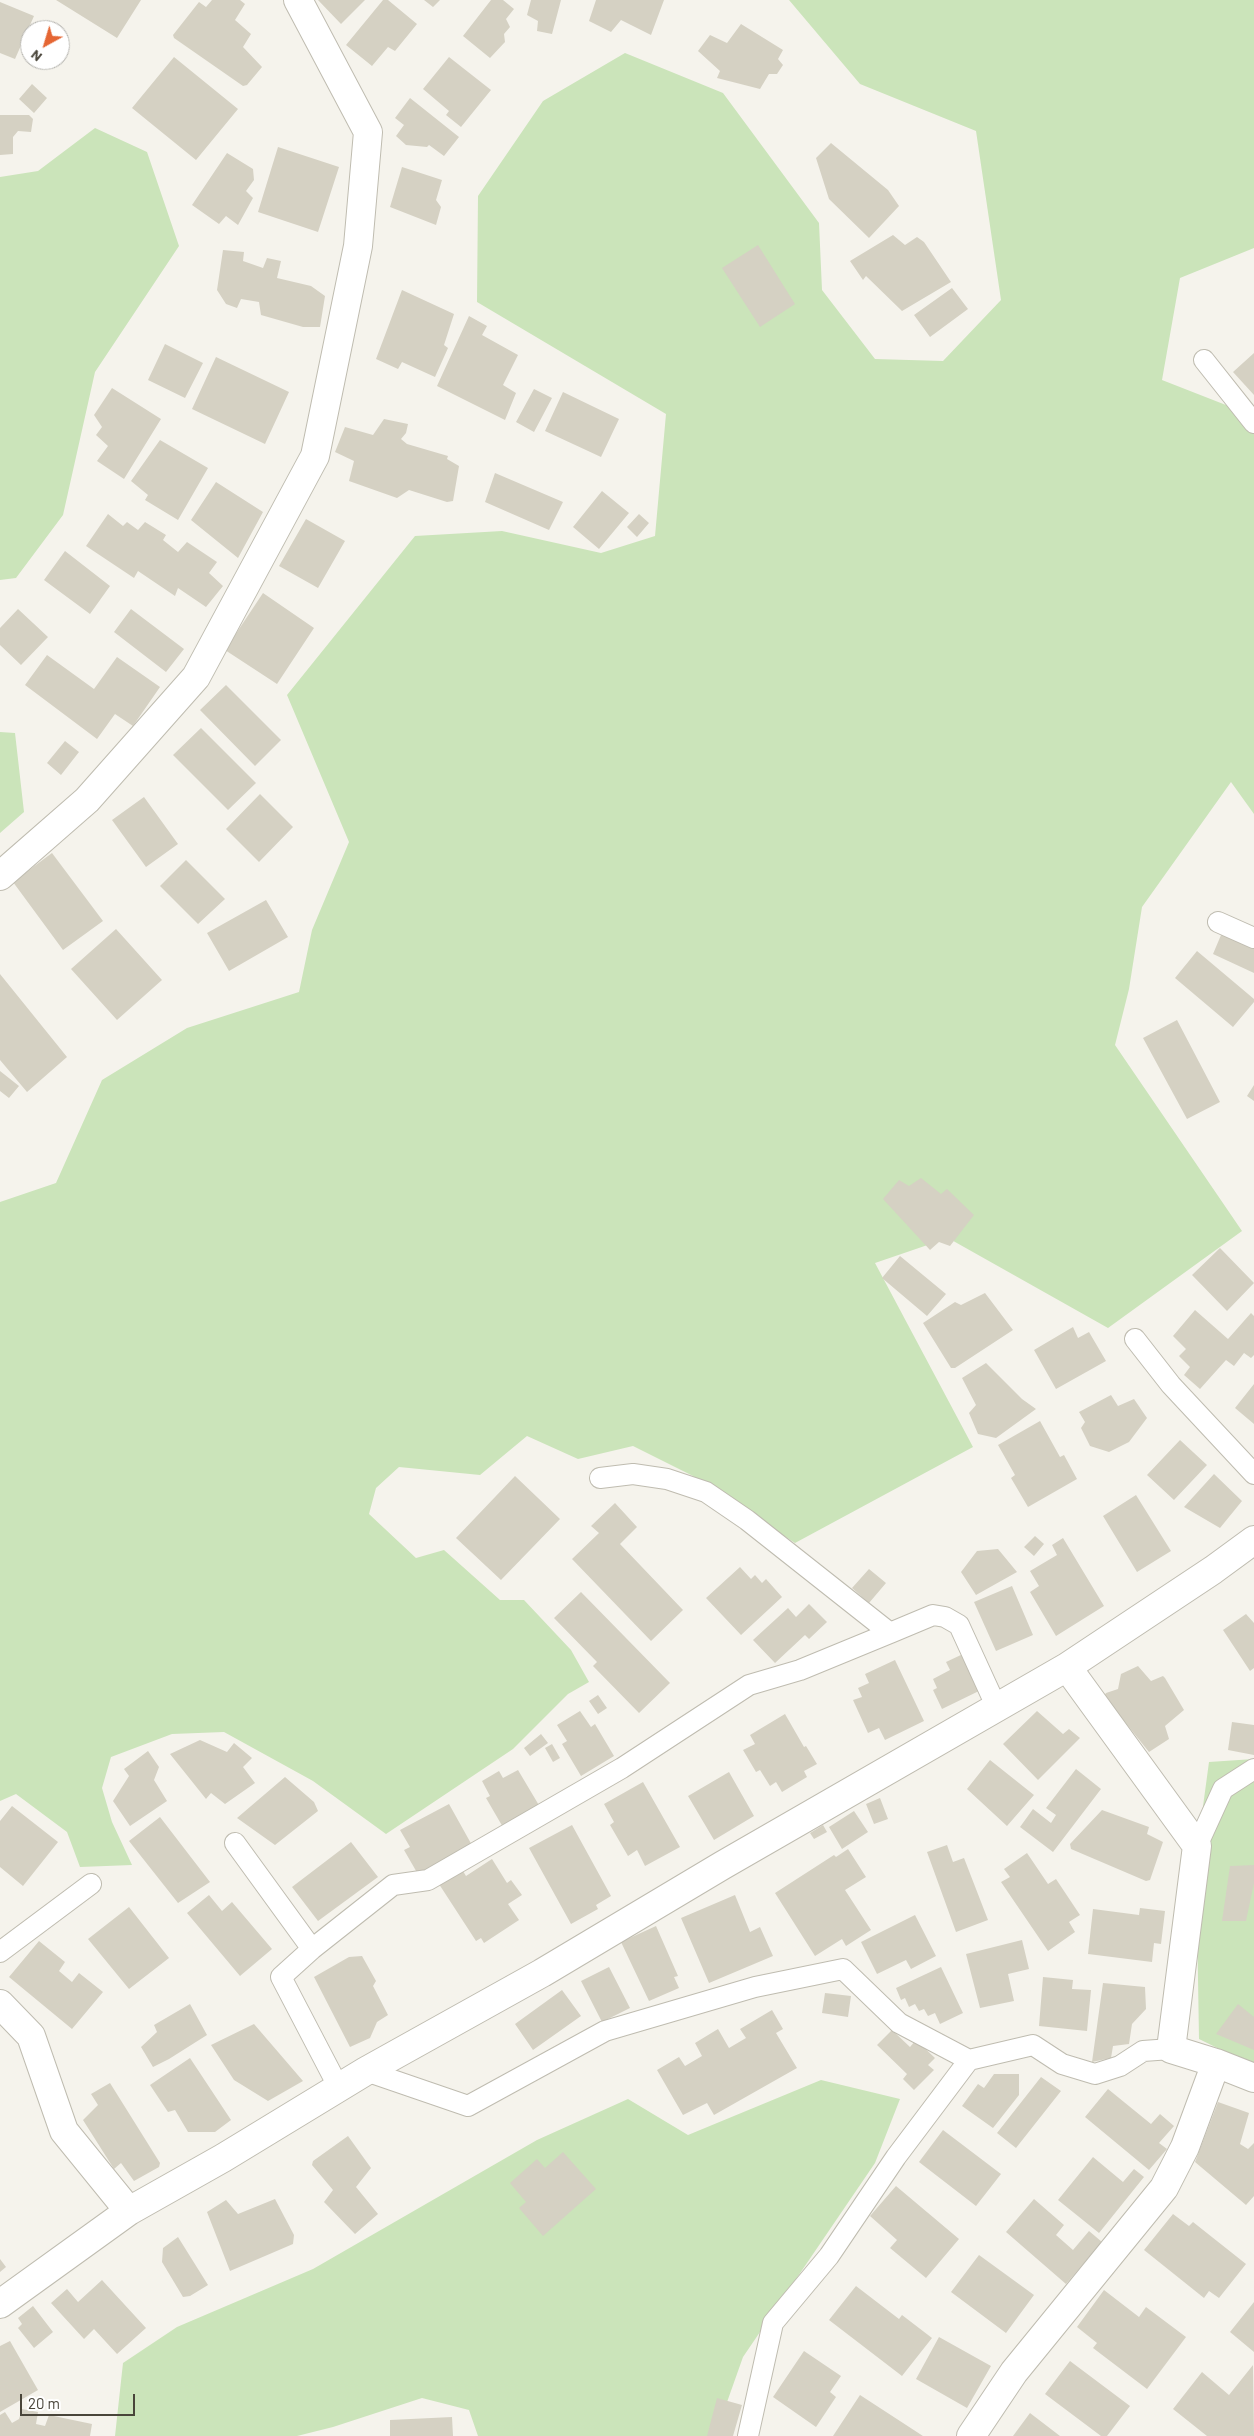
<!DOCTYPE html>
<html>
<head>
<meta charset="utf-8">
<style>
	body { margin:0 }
	#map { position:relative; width:1254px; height:2436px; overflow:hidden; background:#f5f3ec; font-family:Barlow,sans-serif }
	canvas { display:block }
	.north { position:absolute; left:20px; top:20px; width:50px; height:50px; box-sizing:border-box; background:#fff; border:1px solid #b6b5b0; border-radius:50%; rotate:219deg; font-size:14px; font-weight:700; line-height:20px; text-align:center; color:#49453a }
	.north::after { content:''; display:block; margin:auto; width:18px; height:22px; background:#e56633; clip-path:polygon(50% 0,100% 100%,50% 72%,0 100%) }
	.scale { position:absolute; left:20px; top:2394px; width:115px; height:22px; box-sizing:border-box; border:2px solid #49453a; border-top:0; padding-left:6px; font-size:15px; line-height:18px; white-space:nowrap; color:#49453a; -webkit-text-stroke:4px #fff; paint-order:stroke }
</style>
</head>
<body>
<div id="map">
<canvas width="1254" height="2436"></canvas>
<div class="north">N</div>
<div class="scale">20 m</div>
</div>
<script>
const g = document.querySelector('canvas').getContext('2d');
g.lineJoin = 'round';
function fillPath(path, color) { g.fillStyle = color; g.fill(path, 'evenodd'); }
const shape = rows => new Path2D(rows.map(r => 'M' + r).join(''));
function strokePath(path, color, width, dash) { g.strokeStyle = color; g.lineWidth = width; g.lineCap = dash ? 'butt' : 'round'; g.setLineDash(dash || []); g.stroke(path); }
const green = shape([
	[789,0,1254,0,1254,248,1180,278,1162,380,1254,416,1254,814,1231,782,1142,907,1129,989,1115,1045,1242,1231,1108,1328,948,1238,875,1263,973,1447,795,1543,693,1476,633,1446,578,1459,527,1436,480,1475,399,1467,376,1488,369,1514,416,1558,444,1550,500,1600,524,1600,571,1650,589,1682,568,1694,513,1749,386,1834,313,1781,224,1732,172,1734,111,1757,102,1788,112,1822,132,1865,80,1867,67,1832,16,1794,0,1801,0,1202,56,1183,102,1080,187,1028,299,992,312,930,349,842,287,695,415,536,502,531,601,553,655,536,666,414,477,302,478,196,543,101,625,53,723,93,819,223,822,290,875,359,943,361,1001,300,976,131,860,84],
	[95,128,147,152,179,246,95,372,63,515,16,578,0,580,0,177,38,171],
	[0,732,15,733,24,812,0,833],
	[1254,1759,1254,2066,1199,2039,1196,1858,1209,1762],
	[821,2080,900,2099,875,2163,743,2357,715,2436,478,2436,469,2410,422,2398,333,2427,297,2436,115,2436,123,2363,177,2327,313,2269,537,2140,628,2099,688,2135]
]);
const building = shape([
	[56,0,141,0,117,38],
	[212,0,240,0,245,4,235,20,251,34,243,47,262,67,247,85,243,86,174,38,173,35,199,2,206,7],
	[318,0,365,0,341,24],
	[383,0,388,0,417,24,395,51,388,47,372,66,346,45],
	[424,0,440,0,433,7],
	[491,0,503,0,514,9,506,19,510,27,504,34,505,42,490,58,463,36],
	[531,0,561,0,552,34,537,31,538,21,527,15],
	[596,0,664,0,651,35,621,20,611,32,589,21],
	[0,2,34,16,15,59,0,53],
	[741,24,783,50,778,59,783,65,777,74,769,74,760,89,717,78,720,71,698,51,710,35,727,43],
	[174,57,238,109,196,160,132,108],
	[449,57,491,90,461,127,446,115,449,111,423,89],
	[32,84,47,98,34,113,19,99],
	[410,98,459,137,444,156,429,145,427,147,406,145,396,136,404,125,395,118],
	[0,115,29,115,33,119,31,132,18,131,13,137,13,154,0,155],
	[831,143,888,190,899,206,869,238,829,199,816,158],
	[278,147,339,167,318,232,258,212],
	[227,153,253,169,254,180,246,191,253,198,238,225,226,216,219,224,192,205],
	[402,167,442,180,436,200,441,207,436,225,390,207],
	[893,235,905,245,917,237,924,242,951,282,902,311,866,276,863,280,850,261],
	[758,245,795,304,760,327,722,268],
	[223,250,244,252,243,261,263,268,267,258,281,261,277,278,311,286,325,296,320,327,303,327,261,315,259,302,241,299,237,308,226,304,217,290],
	[952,288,968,309,930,337,914,315],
	[402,290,454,314,444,345,448,348,435,377,402,362,398,369,376,359],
	[469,316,487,326,482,335,518,355,503,385,516,393,505,420,437,386],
	[165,344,203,363,185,398,148,380],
	[1254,353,1254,395,1233,372],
	[216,357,289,392,265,444,192,409],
	[112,388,161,419,124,479,97,461,108,446,96,435,102,427,94,415],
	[534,389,552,398,534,432,516,422],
	[563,392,619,419,601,457,545,431],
	[384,419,408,424,406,433,401,439,407,444,448,456,447,459,459,466,453,501,447,502,409,490,397,498,349,481,354,461,335,452,345,427,373,435],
	[160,440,208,468,178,520,145,500,148,495,131,481],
	[495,473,563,502,549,530,485,502],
	[216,482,263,512,238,558,191,520],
	[602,491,629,513,599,549,573,527],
	[108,514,123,526,127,522,138,530,145,522,166,535,163,540,178,552,187,542,217,562,209,573,223,586,206,607,178,588,175,596,138,571,134,578,86,546],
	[639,514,649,523,637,537,627,527],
	[306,519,345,541,318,588,279,566],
	[65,551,110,586,90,614,44,580],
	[263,593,314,628,277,684,225,650],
	[18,609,48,637,21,665,0,645,0,628],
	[131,609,184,649,166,672,114,632],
	[47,655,94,689,117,657,160,687,133,726,115,714,97,739,25,685],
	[226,685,281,740,255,766,200,710],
	[201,728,256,783,228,810,173,755],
	[65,741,79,752,61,775,47,763],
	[260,794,293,827,259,862,226,829],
	[144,797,178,844,146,867,112,820],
	[52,853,103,921,63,950,13,882],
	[186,860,225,899,198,924,160,886],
	[266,900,288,937,229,971,207,933],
	[1224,928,1254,942,1254,973,1213,954],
	[116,929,162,980,117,1020,71,969],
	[1197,951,1254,999,1254,1002,1233,1027,1175,978],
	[0,974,67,1057,27,1092,0,1060],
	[1177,1020,1220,1102,1187,1119,1143,1038],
	[0,1071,19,1086,9,1098,0,1091],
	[1254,1085,1254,1101,1247,1096],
	[921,1178,941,1194,947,1189,974,1215,950,1246,939,1242,930,1250,883,1199,899,1180,909,1186],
	[1220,1248,1254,1283,1227,1311,1192,1275],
	[900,1256,946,1294,927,1316,882,1278],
	[985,1293,1013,1330,955,1368,951,1368,923,1323,955,1302,961,1305],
	[1195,1310,1228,1339,1251,1313,1254,1316,1254,1355,1251,1358,1244,1353,1234,1366,1226,1360,1200,1389,1184,1375,1190,1367,1179,1356,1186,1349,1173,1336],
	[1073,1327,1078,1338,1089,1332,1106,1361,1056,1389,1034,1350],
	[986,1363,1022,1399,1036,1409,996,1438,978,1434,969,1413,976,1405,962,1378],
	[1254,1384,1254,1424,1235,1408],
	[1111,1395,1118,1406,1134,1399,1147,1418,1129,1442,1109,1452,1090,1446,1081,1428,1085,1422,1079,1412],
	[1040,1421,1060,1457,1064,1455,1077,1479,1028,1507,1011,1478,1015,1475,998,1445],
	[1180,1440,1207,1465,1174,1500,1147,1475],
	[1214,1474,1242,1501,1220,1528,1184,1507],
	[515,1476,560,1519,501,1580,456,1538],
	[1136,1495,1171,1551,1137,1572,1103,1516],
	[615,1503,637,1527,620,1544,683,1610,651,1641,572,1559,599,1533,591,1526],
	[1035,1536,1044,1544,1034,1556,1024,1547],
	[1063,1538,1104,1606,1056,1636,1030,1592,1039,1586,1030,1571,1057,1555,1052,1545],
	[998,1549,1017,1572,976,1595,961,1572,977,1551],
	[740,1567,751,1579,755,1575,762,1583,766,1579,782,1597,741,1635,706,1598],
	[869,1569,886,1583,869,1603,852,1588],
	[1012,1586,1033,1635,996,1651,974,1602],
	[581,1592,670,1683,639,1713,593,1666,597,1662,554,1618],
	[809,1604,827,1622,809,1639,805,1635,775,1663,753,1640,788,1608,796,1617],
	[1246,1614,1254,1623,1254,1668,1250,1671,1223,1630],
	[963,1654,981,1690,942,1709,933,1690,937,1688,933,1679,950,1670,946,1662],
	[895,1660,924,1721,885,1740,879,1728,868,1733,853,1700,862,1697,858,1688,869,1683,865,1674],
	[1138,1666,1151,1681,1163,1676,1165,1678,1184,1710,1165,1726,1169,1739,1149,1752,1104,1696,1106,1693,1118,1689,1121,1674],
	[598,1695,607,1708,598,1714,589,1701],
	[580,1711,591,1727,595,1724,614,1756,581,1776,562,1744,567,1741,557,1725],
	[1037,1711,1063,1734,1069,1729,1080,1738,1038,1780,1003,1744],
	[785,1714,804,1747,806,1746,817,1764,804,1771,807,1777,782,1792,776,1782,770,1786,760,1770,756,1772,743,1750,755,1744,750,1735],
	[1232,1722,1254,1725,1254,1755,1228,1750],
	[541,1734,548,1743,530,1756,524,1748],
	[200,1740,227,1752,234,1743,252,1758,243,1767,255,1783,225,1804,211,1793,206,1799,170,1754],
	[552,1744,560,1758,553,1762,545,1748],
	[148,1751,159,1767,154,1780,167,1801,130,1826,113,1801,129,1776,124,1769],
	[990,1760,1034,1795,1007,1826,967,1789],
	[1076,1769,1101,1789,1053,1852,1020,1827,1033,1809,1051,1823,1056,1815,1046,1808],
	[518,1770,540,1807,504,1829,486,1798,490,1796,482,1781,499,1771,503,1778],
	[729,1772,754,1816,714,1840,688,1796],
	[285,1777,314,1802,318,1811,275,1845,237,1818],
	[643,1782,680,1847,645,1866,637,1850,628,1856,610,1825,614,1822,604,1804],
	[880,1798,888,1819,874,1824,866,1804],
	[449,1804,473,1847,419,1876,404,1850,410,1847,400,1830],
	[12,1806,58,1842,23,1886,0,1867,0,1821],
	[1102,1810,1149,1827,1147,1834,1163,1842,1150,1880,1146,1881,1071,1849,1070,1844],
	[854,1811,868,1832,842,1849,829,1827],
	[160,1817,210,1882,178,1903,129,1841],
	[572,1825,611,1896,596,1905,598,1909,571,1924,529,1848],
	[823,1825,827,1832,814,1839,810,1833],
	[351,1842,378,1877,318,1921,292,1887],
	[947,1845,953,1862,964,1858,988,1920,956,1932,927,1852],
	[848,1849,866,1877,845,1890,871,1930,846,1946,842,1939,815,1956,775,1893,834,1855,836,1857],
	[1027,1853,1048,1884,1056,1879,1080,1915,1069,1922,1075,1932,1048,1951,1001,1882,1010,1877,1004,1869],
	[492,1859,507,1883,511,1880,522,1895,508,1904,519,1920,484,1943,481,1938,476,1941,437,1881,460,1866,466,1876],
	[1254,1865,1254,1883,1246,1921,1222,1921,1230,1866],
	[209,1895,222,1911,232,1902,272,1949,240,1976,187,1913],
	[735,1895,750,1932,760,1927,773,1956,709,1983,681,1918],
	[129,1907,169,1958,129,1989,88,1939],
	[1140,1908,1165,1911,1161,1944,1154,1943,1152,1962,1088,1954,1093,1909,1139,1915],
	[915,1915,936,1956,911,1969,906,1960,877,1974,861,1942],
	[656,1926,678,1976,674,1977,679,1988,649,2001,621,1942],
	[1022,1940,1029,1969,1008,1974,1014,2001,980,2008,966,1954],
	[39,1941,65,1962,59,1971,72,1982,79,1973,103,1992,72,2029,9,1977],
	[362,1956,376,1981,373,1986,388,2015,377,2022,370,2038,350,2047,314,1977,349,1957],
	[609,1967,630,2008,602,2022,581,1981],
	[941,1967,963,2013,940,2024,935,2013,928,2016,924,2009,919,2011,915,2004,909,2007,905,1998,901,2000,896,1988],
	[1043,1977,1073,1980,1072,1989,1091,1990,1087,2031,1039,2026],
	[1103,1983,1145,1987,1146,2009,1132,2024,1129,2044,1113,2046,1111,2058,1092,2062],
	[562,1990,581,2016,533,2050,515,2024],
	[825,1993,851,1996,848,2017,822,2013],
	[190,2004,207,2035,169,2059,153,2067,141,2047,157,2032,154,2025],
	[1238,2004,1254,2017,1254,2050,1216,2034],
	[772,2010,783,2029,776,2033,797,2068,714,2115,707,2103,683,2115,657,2070,679,2057,685,2066,702,2056,695,2043,718,2029,729,2048,746,2038,740,2029],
	[254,2024,303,2081,268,2101,234,2080,211,2045],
	[892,2030,910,2047,916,2040,935,2058,928,2065,934,2070,914,2090,903,2079,907,2074,877,2045],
	[190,2058,231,2120,215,2132,188,2132,175,2110,168,2112,150,2085],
	[994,2074,1019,2074,1019,2095,993,2128,962,2106,978,2084,984,2088],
	[1041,2077,1061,2091,1016,2148,997,2133],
	[110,2083,160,2163,159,2167,134,2181,121,2163,114,2169,83,2120,98,2105,91,2094],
	[1108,2089,1151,2124,1160,2114,1174,2126,1159,2143,1167,2149,1149,2170,1085,2117],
	[1218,2102,1249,2113,1240,2144,1248,2149,1254,2143,1254,2196,1246,2205,1195,2162],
	[943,2130,1001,2174,976,2206,919,2162],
	[348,2136,371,2168,356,2187,378,2214,355,2234,324,2202,333,2190,312,2165,313,2161],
	[563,2152,596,2189,543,2236,519,2208,526,2202,510,2183,537,2159,545,2168],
	[1093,2157,1123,2182,1134,2169,1144,2177,1099,2233,1058,2200],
	[896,2186,959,2239,926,2278,890,2248,897,2240,870,2216],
	[275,2199,294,2235,293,2244,230,2271,207,2212,226,2200,238,2214],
	[1034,2199,1064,2225,1056,2235,1073,2250,1089,2231,1102,2242,1066,2284,1006,2232],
	[1173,2214,1189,2226,1193,2222,1246,2264,1219,2298,1209,2291,1204,2298,1144,2250],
	[178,2237,208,2285,190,2296,183,2297,162,2262,163,2248],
	[979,2255,1034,2295,1006,2333,951,2292],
	[0,2259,6,2267,0,2272],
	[102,2280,146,2328,117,2354,94,2329,84,2339,51,2303,67,2289,78,2302],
	[856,2286,899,2319,902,2315,932,2338,902,2376,829,2320],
	[1104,2290,1139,2317,1146,2307,1186,2337,1147,2389,1093,2348,1097,2343,1077,2327],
	[1254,2302,1254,2352,1230,2332],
	[33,2306,53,2332,34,2348,18,2328,22,2324,18,2318],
	[939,2337,991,2366,967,2408,916,2379],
	[10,2341,38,2390,0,2412,0,2346],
	[804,2351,841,2376,830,2392,836,2397,816,2427,773,2397],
	[1070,2361,1130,2406,1107,2436,1101,2436,1045,2394],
	[1253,2365,1254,2436,1207,2436,1173,2409,1202,2372,1229,2395],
	[860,2395,923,2436,833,2436],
	[717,2398,742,2405,733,2436,707,2436],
	[22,2409,38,2412,36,2424,45,2426,49,2415,92,2424,90,2436,0,2436,0,2415,5,2412,12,2423,19,2419],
	[1030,2413,1060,2436,1013,2436],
	[452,2417,453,2436,390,2436,390,2420]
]);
const service = shape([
	[1204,360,1254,423],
	[1218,922,1254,938],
	[1135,1339,1171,1385,1254,1474],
	[600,1478,633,1474,667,1479,706,1492,747,1520,890,1633,933,1615,945,1617,959,1625,997,1708],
	[235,1843,312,1949],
	[1197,1846,1223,1789,1254,1769],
	[0,1952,91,1884],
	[366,2071,468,2106,605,2031,755,1987,843,1969,899,2023,969,2060],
	[339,2088,281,1977,312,1949,393,1885,428,1880,622,1768,749,1685,800,1670,890,1633],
	[748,2436,773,2323,829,2256,896,2157,969,2060,1033,2045,1062,2064,1095,2074,1120,2066,1143,2051,1171,2049]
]);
const minor = shape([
	[0,876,87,800,196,677,315,456,358,246,368,132,298,0],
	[0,2004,31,2036,64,2131,129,2211],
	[1216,2063,1254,2078],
	[0,2304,129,2211,223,2158,366,2071,542,1973,723,1865,1067,1667,1213,1570,1254,1540],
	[971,2436,1014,2372,1164,2188,1185,2147,1216,2063,1171,2049,1197,1846,1067,1667]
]);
fillPath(green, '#cbe4ba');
fillPath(building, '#d5d1c3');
strokePath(service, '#bfbcb0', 22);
strokePath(minor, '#bfbcb0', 30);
strokePath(service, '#fff', 20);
strokePath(minor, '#fff', 28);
</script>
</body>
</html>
